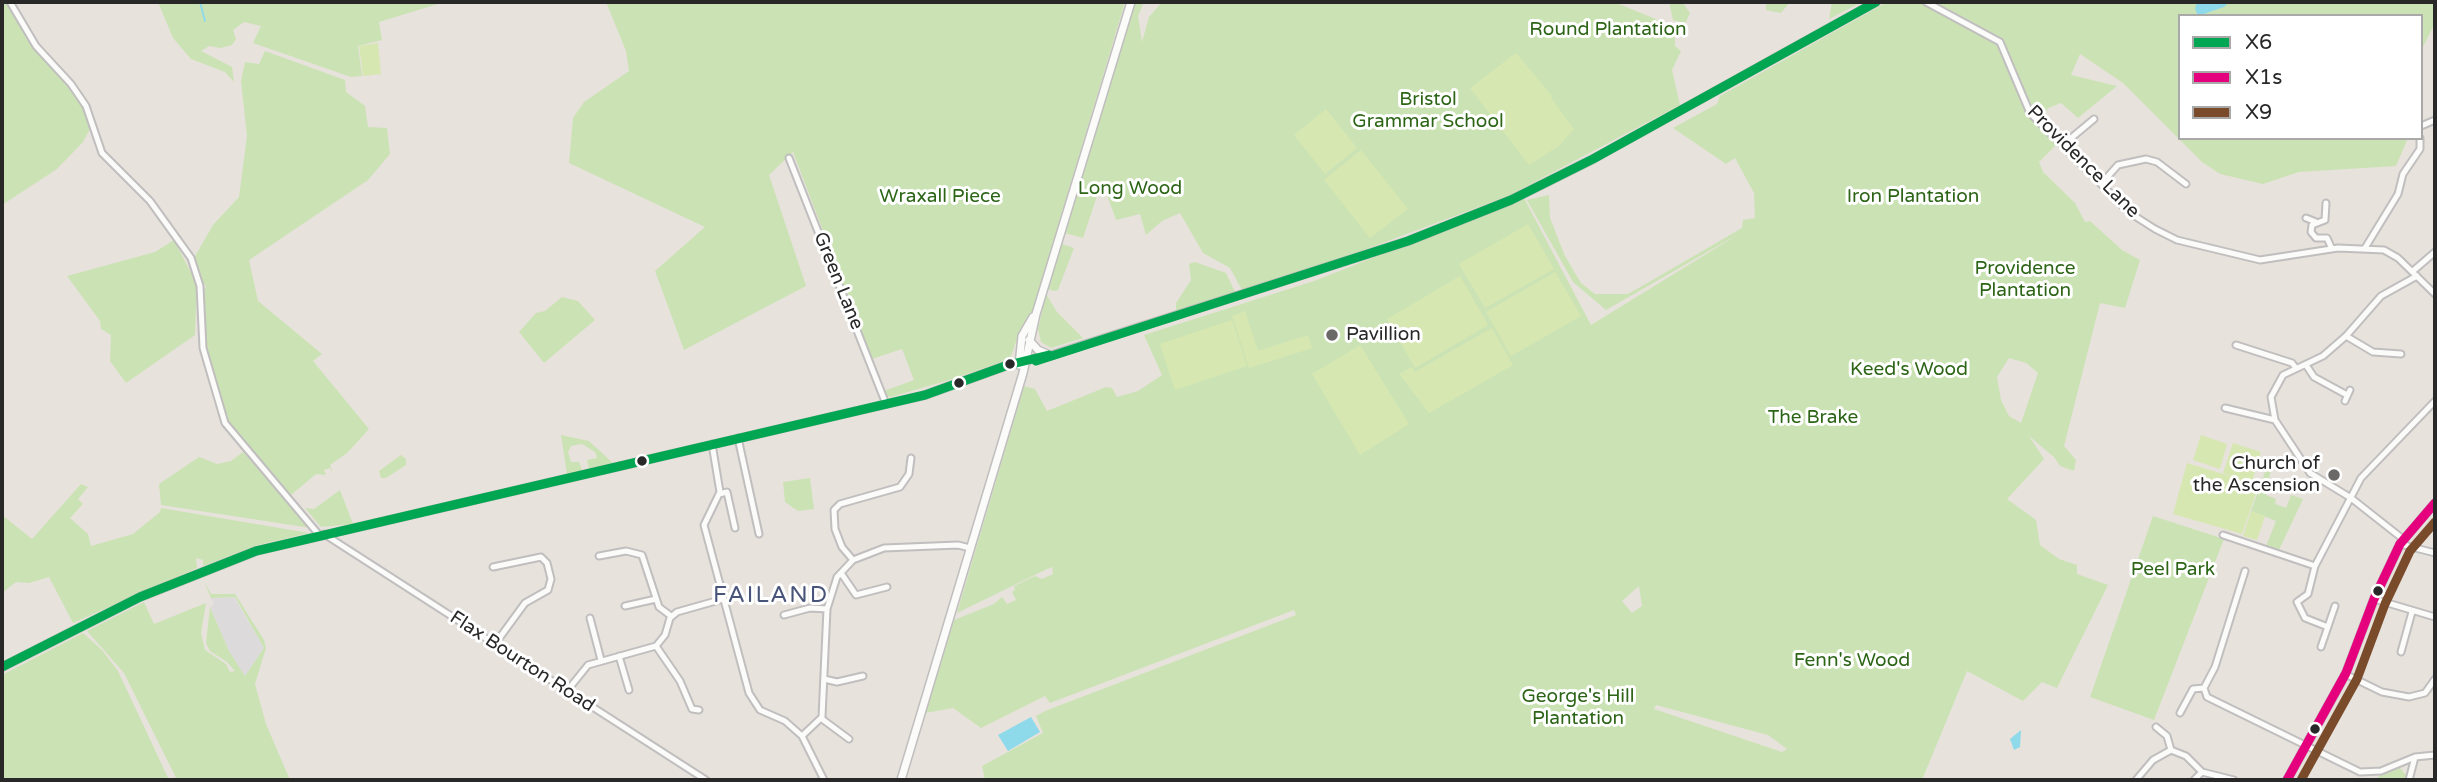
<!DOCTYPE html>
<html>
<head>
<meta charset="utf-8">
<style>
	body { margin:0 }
	#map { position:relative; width:2437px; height:782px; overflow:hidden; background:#e7e2dc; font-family:"Varela Round",sans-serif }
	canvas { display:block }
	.frame { position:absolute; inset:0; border:4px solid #282828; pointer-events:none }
	.legend { position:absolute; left:2178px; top:14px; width:245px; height:126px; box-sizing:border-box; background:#fff; border:2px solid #a9a9a9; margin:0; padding:9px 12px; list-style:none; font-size:21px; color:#282828 }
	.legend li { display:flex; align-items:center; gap:14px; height:35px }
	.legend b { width:35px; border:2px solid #a9a9a9 }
</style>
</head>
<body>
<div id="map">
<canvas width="2437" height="782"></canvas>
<div class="frame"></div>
<ul class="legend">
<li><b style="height:9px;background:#00a651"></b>X6</li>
<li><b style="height:9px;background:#e5007d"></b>X1s</li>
<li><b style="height:9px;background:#7a4b2a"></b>X9</li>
</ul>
</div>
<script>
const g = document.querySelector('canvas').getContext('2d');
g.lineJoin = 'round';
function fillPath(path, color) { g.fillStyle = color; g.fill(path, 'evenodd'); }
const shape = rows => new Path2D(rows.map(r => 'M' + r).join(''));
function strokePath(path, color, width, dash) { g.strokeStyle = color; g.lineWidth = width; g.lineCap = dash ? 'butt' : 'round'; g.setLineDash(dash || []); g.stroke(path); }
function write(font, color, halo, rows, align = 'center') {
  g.font = font + ' "Varela Round",sans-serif'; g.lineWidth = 6; g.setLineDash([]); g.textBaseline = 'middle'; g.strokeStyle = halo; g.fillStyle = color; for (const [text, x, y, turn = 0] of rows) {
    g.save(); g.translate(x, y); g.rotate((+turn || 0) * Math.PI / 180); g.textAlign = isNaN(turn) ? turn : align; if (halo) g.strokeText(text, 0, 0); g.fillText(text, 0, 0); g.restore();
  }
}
const industrial = shape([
	[234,597,264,648,245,677,229,651,210,607,214,604,211,598]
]);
const green = shape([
	[2,2,7,2,27,39,74,90,84,106,91,127,83,142,57,169,2,205],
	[158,2,437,2,438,4,379,22,382,40,358,46,362,76,351,77,253,43,261,26,244,22,233,30,236,39,232,45,221,48,209,46,201,51,232,67,234,82,225,72,191,59,173,38],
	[606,2,1125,2,1032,313,1019,333,1010,359,949,380,891,397,888,396,884,391,914,380,902,349,872,359,793,152,769,175,806,286,684,350,655,271,705,227,569,163,573,118,584,102,629,71,626,51],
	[1134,2,1144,2,1138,16,1142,42,1149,17,1162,2,1614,2,1675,27,1675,46,1681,51,1672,70,1680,105,1508,196,1356,253,1242,290,1230,268,1203,253,1180,213,1162,221,1146,235,1140,214,1116,220,1102,181,1083,238,1065,233],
	[1669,2,1682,2,1690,13,1685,24,1673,20],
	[1766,2,1790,2,1781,13,1766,10],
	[1832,2,1862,2,1829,19],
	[1887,2,2435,2,2435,23,2421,51,2421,16,2180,16,2180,138,2408,138,2396,166,2299,172,2263,184,2220,174,2202,162,2123,83,2080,54,2071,75,2117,86,2078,118,2061,103,2048,108,2042,118,2024,96,2019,97,2028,116,2056,145,2039,162,2043,172,2075,203,2085,222,2090,221,2122,250,2140,260,2125,308,2100,303,2064,446,2076,460,2074,471,2060,466,2054,457,2029,436,2044,459,2007,499,2036,520,2040,545,2059,559,2077,565,2077,574,2108,585,2057,688,2042,682,2023,701,1967,671,1922,780,985,780,982,766,1043,733,1036,716,1045,711,1296,615,1294,610,1050,703,1045,696,981,728,953,708,925,713,954,620,994,604,1002,597,1007,604,1016,600,1012,592,1015,590,1014,586,1035,576,1042,579,1053,574,1052,567,1047,569,957,613,1024,386,1035,389,1047,411,1106,387,1112,388,1117,397,1138,391,1162,375,1144,335,1314,281,1524,198,1591,325,1742,232,1606,310,1573,282,1527,200,1549,195,1550,218,1565,256,1581,283,1595,294,1628,294,1656,278,1742,228,1743,220,1755,218,1754,193,1735,158,1726,164,1673,128,1717,104,1720,96],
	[2009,358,2026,363,2038,373,2021,423,2009,416,2001,400,1997,377],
	[1639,586,1642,606,1632,613,1622,601],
	[1656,705,1768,735,1787,749,1782,752,1654,709],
	[265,51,345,80,346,92,365,106,368,127,387,128,390,154,368,180,249,260,258,301,322,354,313,361,369,429,347,453,330,465,333,474,330,468,324,470,326,475,316,474,291,495,228,425,211,371,205,337,203,298,206,285,202,283,194,258,213,225,239,197,247,136,241,81,245,62,259,64],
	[174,240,197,284,195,335,126,383,110,361,111,335,101,329,100,321,67,276,155,252],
	[1062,244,1074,248,1058,290,1055,291,1048,289],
	[1195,262,1226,273,1235,292,1176,311,1176,303,1191,280,1189,264],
	[1046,294,1057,312,1083,338,1051,348,1041,342,1038,329],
	[562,297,578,301,595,320,544,363,519,332,536,313,545,311],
	[561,435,589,441,613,463,589,469,587,460,597,458,595,452,582,444,571,446,568,452,571,462,579,462,582,470,567,474],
	[243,452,311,528,161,505,159,484,199,457,217,464,231,461],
	[401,455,406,459,406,465,386,478,381,478,379,471],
	[2270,458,2273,459,2266,495,2276,499,2275,504,2286,508,2291,495,2303,499,2278,552,2265,549,2276,521,2251,511],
	[810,478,814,509,798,511,785,502,783,482],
	[81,484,88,487,78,499,83,504,70,518,88,534,91,546,133,534,160,512,161,508,309,533,258,545,203,566,203,560,196,558,197,568,73,623,49,577,29,583,16,582,2,593,2,515,32,539],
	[340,490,353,524,321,527,305,508,314,509],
	[2153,516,2224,539,2154,720,2090,697],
	[204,581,211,594,235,594,264,640,266,648,255,684,266,724,290,780,177,780,124,673,87,631,144,602,154,624,206,603,201,633,205,650,226,664,230,672,235,671,227,662,210,651,206,643,210,607,229,651,245,676,264,648,235,597,211,598],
	[83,633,102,650,118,671,169,780,2,780,2,675],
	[2400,768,2406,775,2404,780,2379,780,2378,776]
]);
const pitch = shape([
	[378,43,381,74,363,76,359,46],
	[1516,53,1552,96,1551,98,1574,129,1560,145,1529,165,1470,88],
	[1326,109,1357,148,1325,174,1294,135],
	[1361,150,1408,209,1370,238,1324,180],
	[1528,224,1554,269,1485,308,1459,264],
	[1555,272,1581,316,1511,356,1486,312],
	[1460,276,1488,325,1415,368,1387,319],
	[1245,311,1258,351,1308,335,1312,348,1249,368,1232,316],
	[1232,320,1247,366,1175,390,1160,344],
	[1492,328,1513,365,1429,413,1399,374,1412,367,1415,372],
	[1360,345,1409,424,1360,455,1312,374],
	[2201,435,2227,444,2220,469,2193,460],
	[2233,443,2261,452,2252,482,2259,485,2242,534,2173,514,2187,463,2240,479,2223,473],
	[2251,511,2265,516,2257,540,2243,536]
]);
const water = shape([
	[2197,2,2229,2,2224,7,2198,16,2195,9],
	[1031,717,1040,732,1008,751,998,735],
	[2021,730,2020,747,2014,750,2010,739]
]);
const stream = shape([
	[200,2,205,21]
]);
const street = shape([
	[10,2,36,46,71,84,86,106,102,153,150,201,191,258,200,286,203,348,225,423,320,536],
	[1926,2,2000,42,2030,113,2130,213,2155,229,2177,240,2260,260,2338,248,2384,250,2398,258,2435,294],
	[2421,126,2435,120],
	[2064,144,2094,119],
	[789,158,886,404],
	[2102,183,2118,165,2146,159,2157,162,2186,184],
	[2326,203,2325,220,2312,225,2311,232,2316,238,2327,238,2332,249],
	[2306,218,2316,222],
	[2365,248,2398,194,2403,174,2420,149,2420,138],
	[2413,271,2435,252],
	[2346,336,2373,352,2401,354],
	[2236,345,2292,363,2296,368],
	[2306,365,2314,377,2347,395],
	[2345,401,2350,390],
	[2225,408,2275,420],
	[738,438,759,534],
	[712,444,720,492,704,525,749,693,760,710,785,721,802,736],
	[719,494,727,492,735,528],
	[324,534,706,780],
	[2223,535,2315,566],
	[2403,539,2351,498,2310,473,2275,420,2271,397,2283,375,2323,356,2346,336,2381,296,2417,276],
	[2400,544,2435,553],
	[599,556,626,551,642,555,659,607,671,616],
	[853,560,842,547,835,529,834,510,840,504,900,487,909,474,911,458],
	[493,567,541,557,547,563,551,579,548,590,525,603,495,644],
	[2245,571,2215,667,2204,688,2207,697,2360,772,2381,771,2415,757,2435,755],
	[841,573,856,595,887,587],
	[2374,599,2435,617],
	[625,606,656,599],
	[784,615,810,608,827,609],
	[590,618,601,660],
	[2328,627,2305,618,2297,602,2308,594,2315,566,2361,478,2435,401],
	[656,646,680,681,692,709,699,710],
	[2321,647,2335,606],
	[2401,652,2412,612],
	[619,656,629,690],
	[2345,674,2382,692,2409,697,2425,693,2435,679],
	[824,679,837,682,863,676],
	[567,691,588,665,656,646,665,635,670,618,677,612,723,599],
	[2180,713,2193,689,2204,688],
	[822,719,849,739],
	[2156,727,2167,736,2171,750],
	[824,780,802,736,822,717,827,609,837,577,853,560,884,548,958,545,970,548],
	[2136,780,2153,760,2171,750,2186,756,2202,772,2234,780],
	[2194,780,2202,772],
	[2409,780,2415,757]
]);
const secondary = shape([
	[1029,340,1038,350,1047,354],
	[1046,357,1408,241,1511,200,1593,159,1876,2],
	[1019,365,1022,336,1033,317],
	[2,667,140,597,256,551,925,395,1008,365,1049,355],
	[901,780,1023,373,1036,314,1131,2],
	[2287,780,2346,673,2374,599,2400,544,2435,503]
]);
const bus1 = shape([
	[1036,361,1408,241,1511,200,1593,159,1876,2],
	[2,667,140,597,256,551,925,395,1008,365,1049,355]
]);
const bus2 = shape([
	[2287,780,2346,673,2374,599,2400,544,2435,503]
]);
const bus3 = shape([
	[2301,780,2357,679,2385,604,2410,551,2435,522]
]);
const markers = [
	[1332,335,7,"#6b6967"],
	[1010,364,6,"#282828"],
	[959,383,6,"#282828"],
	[642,461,6,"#282828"],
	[2334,475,7,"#6b6967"],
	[2378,591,6,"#282828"],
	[2315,729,6,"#282828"]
];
const parkNames = [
	["Round Plantation",1608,30],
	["Bristol",1428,100],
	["Grammar School",1428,122],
	["Long Wood",1130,189],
	["Wraxall Piece",940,197],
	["Iron Plantation",1913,197],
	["Providence",2025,269],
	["Plantation",2025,291],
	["Keed's Wood",1909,370],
	["The Brake",1813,418],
	["Peel Park",2173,570],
	["Fenn's Wood",1852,661],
	["George's Hill",1578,697],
	["Plantation",1578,719]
];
const streetNames = [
	["Providence Lane",2083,162,45],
	["Green Lane",838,281,68],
	["Flax Bourton Road",522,662,33]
];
const poiNames = [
	["Pavillion",1346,335],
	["Church of",2320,464,"right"],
	["the Ascension",2320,486,"right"]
];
const quarterNames = [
	["FAILAND",771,596]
];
fillPath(industrial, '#dddadc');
fillPath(green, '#cbe3b4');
fillPath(pitch, '#d7e7b1');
fillPath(water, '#8edaea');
strokePath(stream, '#8edaea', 2);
strokePath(street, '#c0bebe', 9);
strokePath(secondary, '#c0bebe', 10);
strokePath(street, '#fbfbfa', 5);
strokePath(secondary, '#fbfbfa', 7);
strokePath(bus1, '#00a651', 9);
strokePath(bus2, '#e5007d', 9);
strokePath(bus3, '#7a4b2a', 9);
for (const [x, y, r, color] of markers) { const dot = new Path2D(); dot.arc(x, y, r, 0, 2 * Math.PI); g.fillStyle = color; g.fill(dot); strokePath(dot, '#fff', 2.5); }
write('19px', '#2d6517', '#fff', parkNames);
write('19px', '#282828', '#fff', streetNames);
write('19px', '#282828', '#fff', poiNames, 'left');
g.letterSpacing = '2px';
write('23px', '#485479', '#fff', quarterNames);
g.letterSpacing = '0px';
</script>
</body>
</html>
